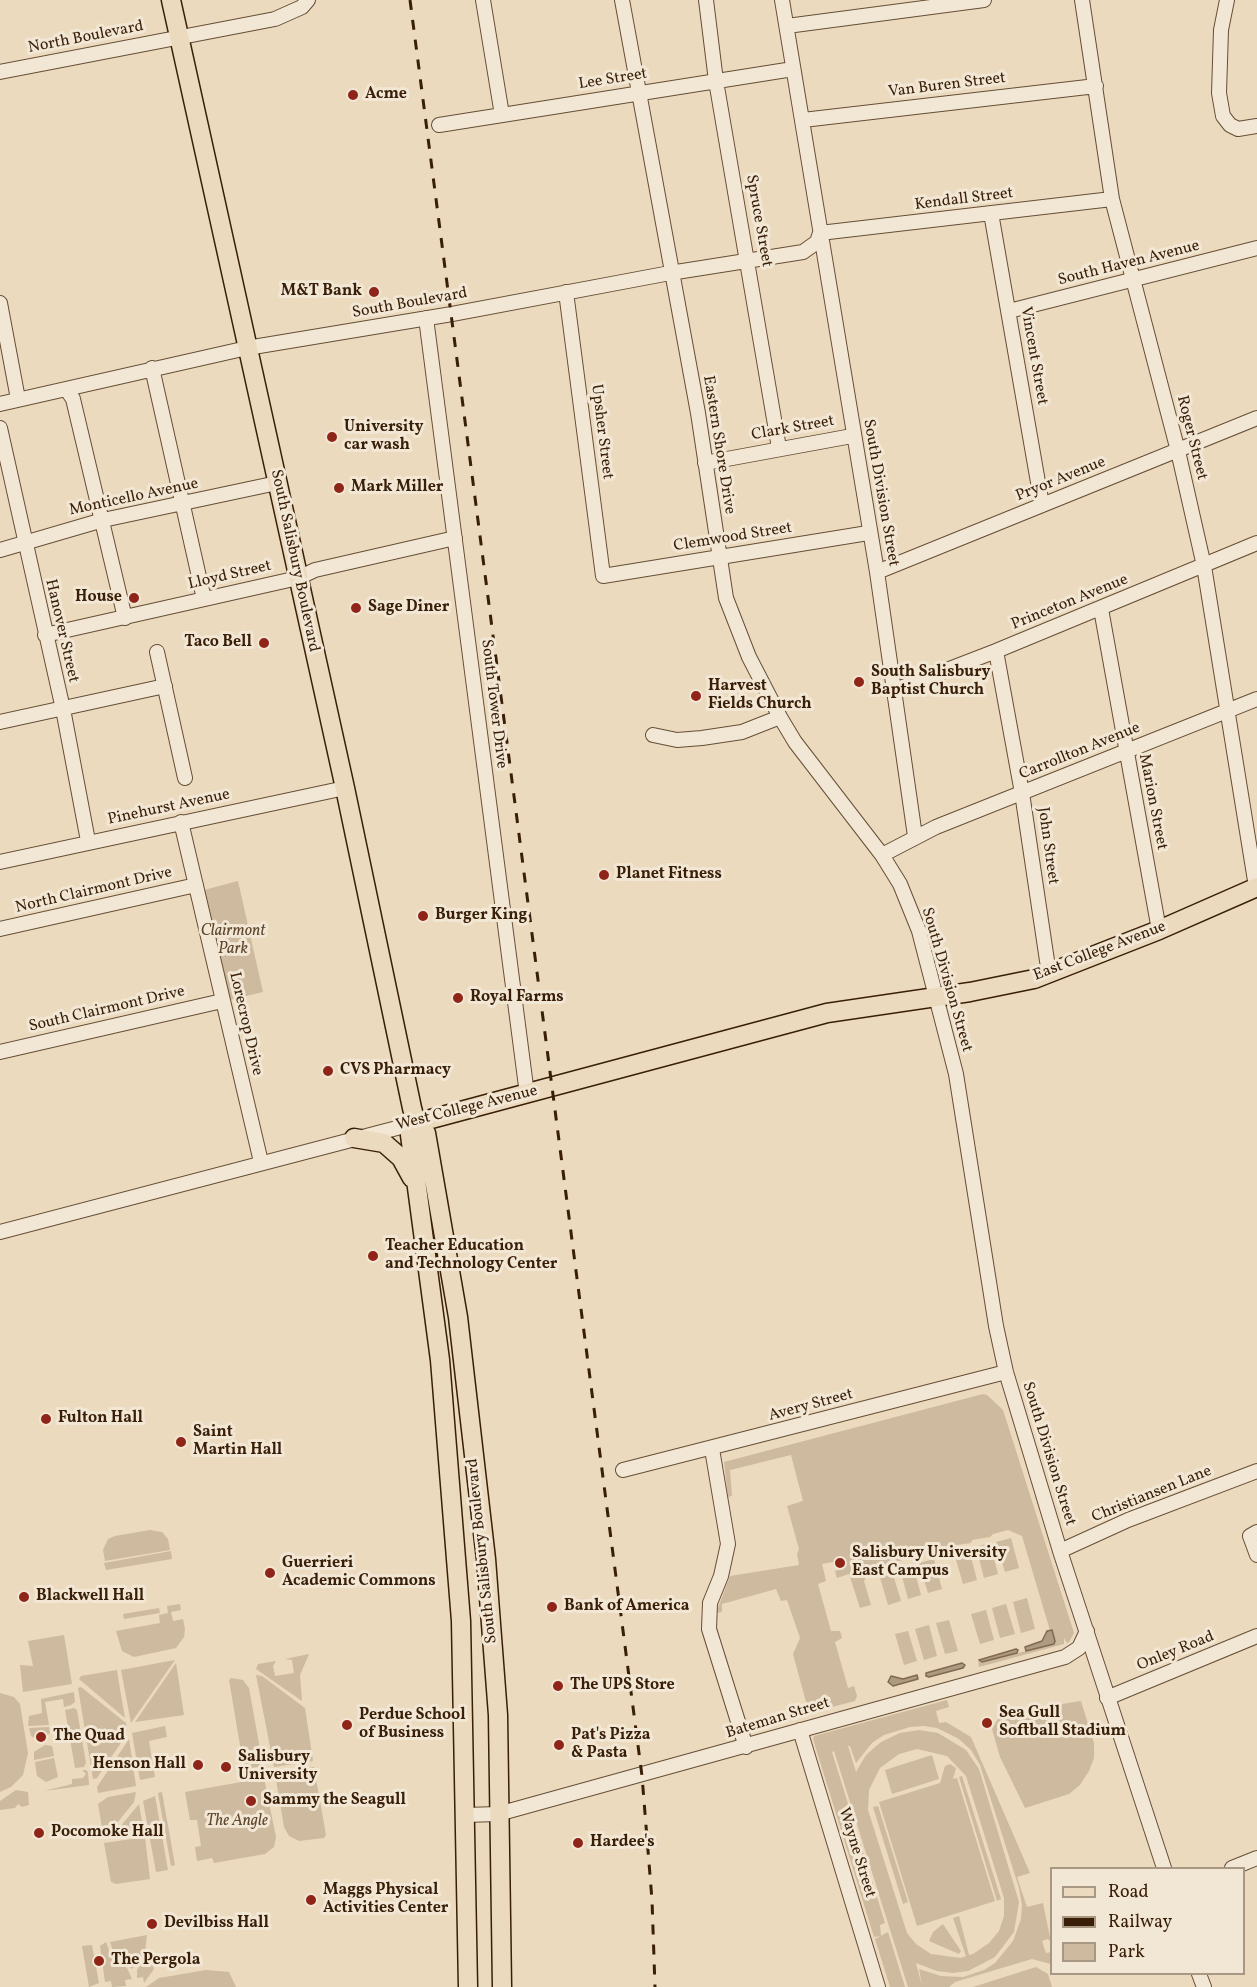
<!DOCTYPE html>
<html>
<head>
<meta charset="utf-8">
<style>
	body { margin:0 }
	#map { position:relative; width:1257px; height:1987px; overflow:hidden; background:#ebdabe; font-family:Vollkorn,serif }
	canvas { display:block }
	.legend { position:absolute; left:1050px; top:1867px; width:195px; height:108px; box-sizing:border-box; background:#f2e7d5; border:2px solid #a89783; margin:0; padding:8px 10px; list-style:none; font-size:18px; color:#391f08 }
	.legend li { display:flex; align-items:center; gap:12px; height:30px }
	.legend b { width:30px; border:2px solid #a89783 }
</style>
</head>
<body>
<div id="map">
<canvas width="1257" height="1987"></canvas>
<ul class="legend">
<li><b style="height:8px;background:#ebdabe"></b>Road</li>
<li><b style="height:8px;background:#391f08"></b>Railway</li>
<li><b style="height:16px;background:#cdba9f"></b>Park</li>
</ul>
</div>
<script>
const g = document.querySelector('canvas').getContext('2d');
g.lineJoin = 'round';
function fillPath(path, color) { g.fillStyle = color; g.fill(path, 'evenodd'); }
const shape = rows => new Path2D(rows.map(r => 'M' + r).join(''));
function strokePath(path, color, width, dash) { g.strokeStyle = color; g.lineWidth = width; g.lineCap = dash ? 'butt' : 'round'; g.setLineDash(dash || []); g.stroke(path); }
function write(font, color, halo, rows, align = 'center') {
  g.font = font + ' Vollkorn,serif'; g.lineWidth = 6; g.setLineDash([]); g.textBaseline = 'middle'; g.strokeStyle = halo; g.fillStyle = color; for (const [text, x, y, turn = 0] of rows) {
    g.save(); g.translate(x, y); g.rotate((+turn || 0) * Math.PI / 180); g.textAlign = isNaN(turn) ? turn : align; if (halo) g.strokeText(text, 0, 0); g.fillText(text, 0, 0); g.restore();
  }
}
const green = shape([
	[238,881,263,992,229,1000,204,890],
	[983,1394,987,1395,1003,1410,1074,1633,1069,1642,1067,1643,1064,1638,1064,1644,979,1667,978,1659,982,1662,1054,1644,1022,1536,1008,1530,993,1534,990,1537,972,1540,971,1543,949,1546,938,1552,932,1551,916,1555,914,1559,909,1557,893,1564,872,1566,864,1581,871,1605,860,1608,849,1574,837,1578,835,1571,840,1569,838,1561,822,1564,826,1581,818,1584,831,1631,840,1631,842,1638,835,1642,848,1688,854,1686,857,1696,855,1701,809,1713,793,1654,800,1638,787,1600,781,1601,776,1589,722,1604,722,1612,716,1613,730,1576,799,1565,797,1554,799,1549,787,1506,803,1501,791,1455,730,1470,732,1496,728,1497,724,1462],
	[150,1530,162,1532,168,1539,170,1550,105,1561,103,1550,108,1539,115,1536],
	[1011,1538,1019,1568,1005,1572,996,1542],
	[990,1543,998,1574,984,1578,976,1547],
	[969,1549,977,1580,963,1584,954,1553],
	[171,1551,172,1559,106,1570,104,1563],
	[934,1559,942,1589,928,1593,919,1563],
	[913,1565,921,1595,908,1599,900,1569],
	[892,1571,901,1601,888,1605,879,1574],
	[1027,1598,1035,1629,1021,1633,1013,1602],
	[180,1604,181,1610,171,1612,173,1621,183,1619,185,1629,184,1637,176,1648,134,1657,122,1651,116,1631,160,1623,159,1615,168,1613,167,1606],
	[1006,1604,1015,1634,1000,1638,992,1608],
	[159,1608,160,1613,124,1619,123,1614],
	[986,1610,994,1640,980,1644,971,1614],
	[949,1620,958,1651,945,1654,936,1623],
	[929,1625,937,1656,924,1660,915,1629],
	[908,1631,917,1661,904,1665,895,1634],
	[64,1635,72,1684,23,1692,20,1665,33,1666,28,1641],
	[309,1654,300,1675,302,1701,256,1669,258,1664,276,1661,273,1666,275,1676,294,1673,292,1660,285,1659],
	[175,1660,131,1723,121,1670],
	[176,1663,184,1715,135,1722],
	[117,1670,119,1683,125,1718,79,1679,81,1676],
	[256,1675,262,1676,305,1708,313,1761,274,1767],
	[231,1678,243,1680,249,1688,263,1766,244,1769,229,1680],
	[81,1687,126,1723,127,1734,97,1778,93,1779,78,1688],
	[74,1692,75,1702,71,1705,64,1707,63,1699,45,1702,49,1725,28,1726,29,1716,42,1713,41,1699],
	[0,1693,14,1697,20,1704,28,1753,23,1775,11,1787,0,1792],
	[947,1700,949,1707,936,1711,939,1723,946,1722,971,1737,1030,1873,1017,1877,1027,1907,1043,1903,1051,1942,1048,1939,1042,1941,1046,1953,1051,1952,1051,1964,1032,1959,955,1982,949,1987,908,1987,834,1751,832,1752,885,1923,880,1925,881,1936,874,1937,813,1739,814,1736],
	[924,1726,937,1728,959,1739,971,1750,980,1765,1019,1888,1022,1905,1021,1919,1013,1941,995,1963,984,1970,963,1977,941,1976,919,1969,922,1986,916,1963,937,1971,953,1973,968,1971,995,1957,1014,1932,1019,1902,979,1769,966,1750,938,1733,919,1730,900,1733,881,1742,866,1755,856,1772,848,1746,850,1746,856,1763,872,1743,884,1735,910,1727],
	[917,1749,947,1756,966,1776,1004,1898,1004,1916,999,1931,989,1943,973,1954,969,1955,959,1916,953,1918,966,1956,961,1958,931,1954,916,1944,907,1933,868,1810,869,1790,880,1768,899,1754],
	[1081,1701,1094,1743,1094,1758,1089,1771,1080,1785,1069,1794,1025,1808,1000,1757,992,1729,998,1719,1025,1710],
	[74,1708,77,1710,86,1763,84,1767,75,1768,65,1710],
	[165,1726,167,1737,149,1741,155,1777,140,1780,132,1733],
	[49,1727,50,1733,40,1741,31,1736,29,1728],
	[129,1739,136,1786,98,1793,97,1787],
	[45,1745,52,1746,54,1756,34,1760,34,1752],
	[932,1755,939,1779,892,1794,885,1770],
	[54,1758,58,1777,46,1782,37,1776,35,1762],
	[950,1764,956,1768,953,1779,957,1778,995,1901,917,1926,879,1802,940,1783,945,1766],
	[314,1767,326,1835,324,1838,299,1841,289,1836,284,1827,275,1774],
	[82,1770,86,1770,88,1772,89,1785,44,1791,72,1784,72,1779,83,1778,86,1774],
	[962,1776,1001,1899,997,1901,959,1777],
	[264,1778,276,1837,274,1847,265,1854,214,1863,212,1858,197,1861,195,1847,201,1846,197,1820,190,1820,185,1792],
	[16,1790,28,1792,29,1805,22,1807,18,1804,15,1808,0,1810,0,1801],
	[136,1792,134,1802,104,1839,98,1804,108,1797],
	[162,1792,175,1865,171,1866,158,1793],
	[155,1796,168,1870,156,1872,143,1801],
	[139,1804,144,1833,110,1839],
	[878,1806,908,1902,903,1904,873,1807],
	[145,1837,150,1879,116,1884,111,1882,104,1843],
	[943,1924,961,1951,959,1954,929,1941,933,1932],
	[888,1932,905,1987,890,1987,875,1939],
	[147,1935,145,1951,132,1969,113,1951,110,1942],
	[106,1942,111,1955,127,1968,132,1979,125,1980,126,1986,112,1987,111,1981,105,1982,100,1946],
	[92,1945,99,1983,89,1987,82,1946],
	[148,1954,154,1969,144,1983,143,1977,137,1978,137,1970],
	[1036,1967,1048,1974,1052,1987,973,1987],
	[206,1970,229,1972,236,1987,146,1987,159,1978]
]);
const water = shape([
	[1052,1630,1055,1641,1054,1644,1026,1651,1025,1647,1042,1641,1047,1631,1052,1630],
	[1016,1649,1018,1650,1017,1653,982,1662,979,1660,1016,1649],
	[962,1663,965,1665,963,1668,929,1677,926,1676,926,1673,962,1663],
	[917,1675,918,1679,893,1686,888,1682,891,1676,903,1679,917,1675]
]);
const minor = shape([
	[483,0,502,115],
	[622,0,698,413,726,598,749,657,780,717,795,742,882,855,900,884,919,931,956,1074,996,1326,1006,1372,1060,1551,1164,1868],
	[706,0,716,81,779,448],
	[782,0,877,572,915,836],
	[1082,0,1112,199,1178,451,1204,566,1256,887],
	[1227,0,1221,30,1219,93,1223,116,1230,125,1238,129,1257,126],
	[787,26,984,0],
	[0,72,275,19,302,7,308,0],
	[803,120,1096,86],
	[439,125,793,69],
	[991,213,1042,505],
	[566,292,603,576,868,533],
	[0,303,18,399],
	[1009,311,1257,248],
	[426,318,527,1094],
	[152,368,204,599],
	[67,390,73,399,125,618],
	[0,404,247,348,452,314,670,273,803,252,817,242,820,233,1112,199],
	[0,428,63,709,88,841],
	[705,463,852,436],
	[0,550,103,520,277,483],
	[877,572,1257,418],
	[1101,609,1159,930],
	[45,635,298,578,315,570,455,538],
	[996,651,1022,793,1049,974],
	[157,652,185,778],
	[895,690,996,651,1257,543],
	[0,722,165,686],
	[653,735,677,740,702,738,742,732,780,717],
	[181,822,261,1162],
	[882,855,936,827,1257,699],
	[0,862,345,788],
	[0,929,196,885],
	[0,1052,222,1001],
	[0,1232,416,1123],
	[712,1449,728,1544,721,1576,710,1603,709,1629,746,1747],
	[623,1470,1006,1372],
	[1257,1532,1250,1536,1257,1555],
	[1060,1551,1128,1520,1257,1471],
	[1107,1698,1257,1636],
	[800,1730,878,1987],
	[465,1815,498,1814,1065,1657,1079,1648,1087,1631],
	[1232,1868,1257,1858],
	[1199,1974,1204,1987]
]);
const major = shape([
	[171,0,345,788,412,1108,416,1123,426,1133,458,1317,486,1559,498,1715,502,1987],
	[416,1123,827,1013,970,992,1034,979,1159,930,1257,887],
	[416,1123,410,1135,440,1360,461,1621,468,1987],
	[354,1138,384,1143,401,1158,412,1178]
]);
const rail = shape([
	[410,0,642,1776,652,1900,655,1987]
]);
const markers = [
	[353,95,6,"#8f2418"],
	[374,292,6,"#8f2418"],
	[332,437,6,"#8f2418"],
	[339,488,6,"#8f2418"],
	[134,598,6,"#8f2418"],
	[356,608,6,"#8f2418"],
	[264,643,6,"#8f2418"],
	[859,682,6,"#8f2418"],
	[696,696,6,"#8f2418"],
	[604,875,6,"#8f2418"],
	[423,916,6,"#8f2418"],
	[458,998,6,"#8f2418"],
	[328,1071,6,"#8f2418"],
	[373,1256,6,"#8f2418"],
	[46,1419,6,"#8f2418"],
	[181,1442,6,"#8f2418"],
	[840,1563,6,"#8f2418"],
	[270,1573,6,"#8f2418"],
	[24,1597,6,"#8f2418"],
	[552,1607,6,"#8f2418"],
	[558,1686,6,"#8f2418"],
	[987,1723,6,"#8f2418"],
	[347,1725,6,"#8f2418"],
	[41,1737,6,"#8f2418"],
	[559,1745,6,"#8f2418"],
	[198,1765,6,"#8f2418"],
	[226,1767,6,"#8f2418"],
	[251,1801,6,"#8f2418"],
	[39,1833,6,"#8f2418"],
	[578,1843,6,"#8f2418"],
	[311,1900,6,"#8f2418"],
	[152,1924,6,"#8f2418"],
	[99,1961,6,"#8f2418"]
];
const streetNames = [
	["North Boulevard",86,38,-11],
	["Lee Street",613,80,-9],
	["Van Buren Street",947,86,-7],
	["Kendall Street",964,200,-7],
	["Spruce Street",758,221,80],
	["South Haven Avenue",1129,264,-14],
	["South Boulevard",410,304,-10],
	["Vincent Street",1033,356,80],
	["Clark Street",793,429,-10],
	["Upsher Street",601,432,83],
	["Roger Street",1191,438,76],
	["Eastern Shore Drive",718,445,81],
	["Pryor Avenue",1061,480,-22],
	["South Division Street",880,493,80],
	["Monticello Avenue",134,498,-12],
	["Clemwood Street",733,538,-9],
	["South Salisbury Boulevard",294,561,78],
	["Lloyd Street",230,576,-13],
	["Princeton Avenue",1070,603,-22],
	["Hanover Street",61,631,77],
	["South Tower Drive",493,704,83],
	["Carrollton Avenue",1080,752,-22],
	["Marion Street",1152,802,79],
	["Pinehurst Avenue",169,808,-12],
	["John Street",1047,846,82],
	["North Clairmont Drive",94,891,-13],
	["East College Avenue",1100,952,-21],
	["South Division Street",946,980,74],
	["South Clairmont Drive",107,1010,-13],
	["Lorecrop Drive",245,1024,77],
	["West College Avenue",467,1109,-14],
	["Avery Street",811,1406,-15],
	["South Division Street",1048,1454,73],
	["Christiansen Lane",1152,1495,-22],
	["South Salisbury Boulevard",483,1551,-96],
	["Onley Road",1176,1652,-22],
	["Bateman Street",778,1719,-17],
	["Wayne Street",856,1853,73]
];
const poiNames = [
	["Acme",365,95],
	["M&T Bank",362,292,"right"],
	["University",344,428],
	["car wash",344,446],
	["Mark Miller",351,488],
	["House",122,598,"right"],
	["Sage Diner",368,608],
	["Taco Bell",252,643,"right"],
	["South Salisbury",871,673],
	["Baptist Church",871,691],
	["Harvest",708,687],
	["Fields Church",708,705],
	["Planet Fitness",616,875],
	["Burger King",435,916],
	["Royal Farms",470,998],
	["CVS Pharmacy",340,1071],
	["Teacher Education",385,1247],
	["and Technology Center",385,1265],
	["Fulton Hall",58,1419],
	["Saint",193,1433],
	["Martin Hall",193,1451],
	["Salisbury University",852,1554],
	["East Campus",852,1572],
	["Guerrieri",282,1564],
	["Academic Commons",282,1582],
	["Blackwell Hall",36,1597],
	["Bank of America",564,1607],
	["The UPS Store",570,1686],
	["Sea Gull",999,1714],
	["Softball Stadium",999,1732],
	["Perdue School",359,1716],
	["of Business",359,1734],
	["Pat's Pizza",571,1736],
	["& Pasta",571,1754],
	["The Quad",53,1737],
	["Salisbury",238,1758],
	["University",238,1776],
	["Henson Hall",186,1765,"right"],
	["Sammy the Seagull",263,1801],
	["Pocomoke Hall",51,1833],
	["Hardee's",590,1843],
	["Maggs Physical",323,1891],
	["Activities Center",323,1909],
	["Devilbiss Hall",164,1924],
	["The Pergola",111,1961]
];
const parkNames = [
	["Clairmont",233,932],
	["Park",233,950],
	["The Angle",237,1822]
];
fillPath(green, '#cdba9f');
fillPath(water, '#ae9a80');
strokePath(water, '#7f6950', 1.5);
strokePath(minor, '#664e36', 16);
strokePath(major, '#391f08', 21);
strokePath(minor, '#f2e7d5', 14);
strokePath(major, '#ebdabe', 18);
strokePath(rail, '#391f08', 3, [10, 10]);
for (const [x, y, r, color] of markers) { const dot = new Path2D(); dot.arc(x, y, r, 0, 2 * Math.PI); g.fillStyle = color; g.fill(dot); strokePath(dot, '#f2e7d5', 2); }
write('16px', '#391f08', '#f2e7d5', streetNames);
write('bold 16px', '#391f08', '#f2e7d5', poiNames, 'left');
write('italic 16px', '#5e462e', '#f2e7d5', parkNames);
</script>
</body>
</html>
